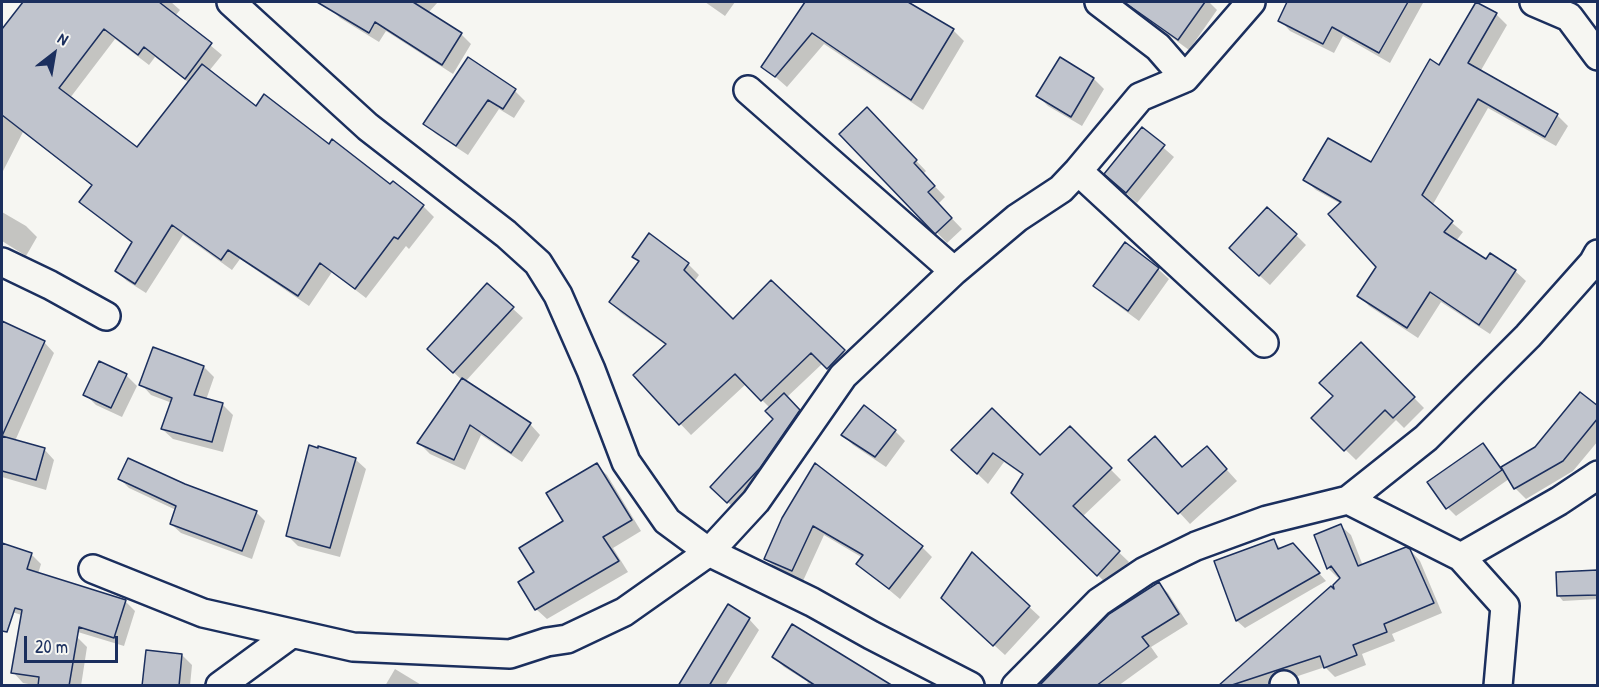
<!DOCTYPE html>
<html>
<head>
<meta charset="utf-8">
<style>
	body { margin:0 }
	#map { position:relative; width:1599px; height:687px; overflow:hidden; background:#f6f6f2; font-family:"Patrick Hand",sans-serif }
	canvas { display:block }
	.frame { position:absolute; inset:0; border:3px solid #1b2f5e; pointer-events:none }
	.north { position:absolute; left:24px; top:24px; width:60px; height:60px; -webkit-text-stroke:4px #f6f6f2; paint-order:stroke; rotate:31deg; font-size:16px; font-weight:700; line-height:24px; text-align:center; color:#1b2f5e }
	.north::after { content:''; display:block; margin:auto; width:21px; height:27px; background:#1b2f5e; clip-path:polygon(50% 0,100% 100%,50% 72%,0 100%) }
	.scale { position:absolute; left:24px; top:636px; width:94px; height:27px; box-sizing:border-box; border:3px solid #1b2f5e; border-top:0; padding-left:8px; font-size:18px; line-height:21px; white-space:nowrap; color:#1b2f5e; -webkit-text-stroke:4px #f6f6f2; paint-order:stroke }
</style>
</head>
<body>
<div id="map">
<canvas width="1599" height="687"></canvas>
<div class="frame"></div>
<div class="north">N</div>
<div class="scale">20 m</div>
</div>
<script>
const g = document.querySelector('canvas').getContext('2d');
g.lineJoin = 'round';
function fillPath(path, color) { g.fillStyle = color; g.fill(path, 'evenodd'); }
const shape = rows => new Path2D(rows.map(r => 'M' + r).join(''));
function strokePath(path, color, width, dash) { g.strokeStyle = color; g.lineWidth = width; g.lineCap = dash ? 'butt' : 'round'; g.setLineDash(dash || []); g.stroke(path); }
const shadow = shape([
	[20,2,171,2,180,10,175,16,222,55,209,71,256,108,329,146,423,206,434,217,409,249,406,246,366,298,332,272,309,306,240,259,232,270,183,235,146,293,127,281,116,271,133,244,92,212,81,201,93,186,23,132,2,173,2,32,23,4],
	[115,39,149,65,155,57,189,83,137,150,70,98],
	[334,2,438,2,428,13,461,34,471,44,453,74,386,31,379,42,340,18,330,8],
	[705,2,735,2,725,16],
	[807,2,906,2,953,30,964,41,923,110,824,44,787,87,763,66],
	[1160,2,1209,2,1217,10,1189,50,1159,28,1148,18],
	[1289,2,1422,2,1423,3,1390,63,1343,36,1334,53,1290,31,1280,20],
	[1496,14,1507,25,1480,72,1557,115,1568,126,1556,146,1488,108,1432,206,1463,232,1456,241,1486,261,1515,271,1526,281,1490,334,1441,302,1418,338,1369,306,1359,295,1378,267,1341,204,1316,190,1305,180,1372,164,1440,67],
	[468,60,515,91,525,101,514,118,499,109,468,155,436,134,425,124],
	[1094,79,1104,89,1082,126,1048,106,1038,96],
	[867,109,926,171,923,174,945,197,938,204,962,229,947,243,841,134],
	[1142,129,1174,157,1137,203,1116,184],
	[2,212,26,226,37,237,26,256,2,241],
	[1296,235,1306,245,1270,285,1241,259],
	[649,236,688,264,699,275,694,282,733,321,771,283,854,362,839,378,823,363,786,398,804,416,765,473,733,507,712,487,775,419,770,408,746,384,691,435,635,376,667,346,621,313,610,302,640,262,634,257],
	[1125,244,1158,269,1169,279,1139,321,1105,296,1095,286],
	[512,308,523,318,465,382,530,424,540,435,522,462,481,435,465,470,430,454,419,443,462,380,439,359],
	[4,324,44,342,54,353,15,441,44,449,54,460,46,490,2,477,2,330],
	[1361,344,1424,408,1404,428,1396,420,1356,460,1313,418,1335,396],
	[204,367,214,377,206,400,222,404,233,415,223,452,173,439,162,429,172,403,151,395,141,384],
	[126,375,137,386,122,417,96,405,85,394],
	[1598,408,1598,441,1573,471,1526,499,1515,488,1509,479,1456,516,1448,508,1429,482,1483,444,1502,468],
	[992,410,1040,457,1070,428,1121,480,1082,517,1129,562,1108,585,1013,493,1024,476,1004,462,988,484,953,450],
	[895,431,905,441,886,467,853,445,843,435],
	[355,459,366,469,340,557,298,546,287,535],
	[1217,459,1237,481,1190,524,1131,460,1183,468],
	[596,465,607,475,641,531,613,548,628,572,547,619,536,609,565,522],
	[120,479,184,486,256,512,265,521,252,559,181,533,171,524,176,510,129,488],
	[784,519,922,547,932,557,900,599,858,564,863,558,824,535,803,581,777,569,766,559],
	[1341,526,1351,535,1363,566,1410,550,1420,561,1442,613,1392,634,1395,641,1362,654,1366,665,1335,677,1325,667,1268,686,1220,686,1338,594,1342,579,1340,576,1338,578,1328,568],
	[1274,541,1281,549,1300,552,1326,581,1245,628,1237,621,1216,562],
	[2,545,31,554,41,564,38,574,125,601,135,611,124,646,2,609],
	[972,554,1040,617,1005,655,953,608],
	[1598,572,1598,599,1563,601,1558,595],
	[1159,584,1168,593,1188,624,1151,647,1158,657,1118,686,1041,686],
	[749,619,759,630,725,686,687,686],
	[77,637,87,647,81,686,39,686,23,683,13,672],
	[182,655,192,665,190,686,144,686],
	[774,657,891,686,806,686,808,682,784,667],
	[395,669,423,686,385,686]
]);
const building = shape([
	[23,2,159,2,212,43,185,79,144,47,138,55,104,29,59,88,137,147,202,64,256,106,264,94,329,144,332,139,390,184,393,181,424,205,398,239,394,237,355,289,320,263,298,296,228,250,221,260,172,225,135,284,115,271,132,242,79,202,92,185,2,115,2,29,23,2],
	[317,2,413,2,462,33,442,65,375,22,369,33,317,2],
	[805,2,908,2,954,29,911,100,812,33,775,77,761,67,805,2],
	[1124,2,1205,2,1178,40,1124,2],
	[1287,2,1408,2,1379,53,1332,27,1323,44,1278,21,1287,2],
	[1476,2,1497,13,1468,63,1558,114,1545,137,1478,99,1422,195,1453,221,1444,232,1486,259,1490,253,1516,270,1479,325,1430,292,1407,328,1357,296,1376,267,1328,214,1341,202,1303,180,1328,138,1371,162,1430,59,1439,65,1476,2],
	[468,57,516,89,503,109,488,100,456,146,423,124,468,57],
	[1060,57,1094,78,1071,117,1036,96,1060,57],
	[867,107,917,160,914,163,935,186,928,192,952,218,935,234,839,134,867,107],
	[1142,127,1165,145,1126,193,1104,174,1142,127],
	[1267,207,1297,234,1259,276,1229,248,1267,207],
	[649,233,689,263,684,270,733,319,771,280,845,350,827,369,811,353,761,401,735,374,679,425,633,375,666,344,609,302,639,261,632,257,649,233],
	[1125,242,1159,268,1128,311,1093,286,1125,242],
	[487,283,514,307,453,373,427,349,487,283],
	[2,321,45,341,2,436,45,448,36,480,2,471,2,321],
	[1361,342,1415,397,1393,418,1385,410,1344,451,1311,418,1333,396,1319,383,1361,342],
	[153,347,204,366,194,395,223,403,212,442,161,429,172,398,139,385,153,347],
	[99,361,127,374,111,408,83,395,99,361],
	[462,378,531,423,511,453,470,425,454,460,417,443,462,378],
	[1580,392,1598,406,1598,418,1563,461,1514,489,1501,467,1535,447,1580,392],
	[784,393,800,410,760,468,727,503,710,487,773,419,765,411,784,393],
	[864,405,896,430,875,457,841,435,864,405],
	[992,408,1040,455,1070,426,1112,468,1073,506,1120,551,1097,576,1011,493,1023,474,993,453,977,474,951,450,992,408],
	[1155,436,1182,467,1207,446,1227,469,1178,514,1128,460,1155,436],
	[1483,443,1502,470,1446,509,1427,482,1483,443],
	[309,445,318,448,318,446,356,458,330,548,286,536,309,445],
	[128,458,185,484,257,511,242,551,170,524,176,506,118,479,128,458],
	[597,463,632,520,603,537,619,561,535,610,518,582,534,572,519,548,563,521,546,493,597,463],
	[815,463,923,546,889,589,856,564,863,555,813,526,792,571,764,559,782,518,815,463],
	[1341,524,1358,566,1406,547,1410,549,1434,603,1384,624,1387,632,1353,645,1357,655,1324,668,1320,656,1229,686,1218,686,1331,586,1334,589,1333,585,1340,578,1331,566,1327,569,1314,535,1341,524],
	[1274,539,1278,549,1293,543,1320,573,1236,621,1214,561,1274,539],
	[2,543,32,553,27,569,126,600,114,638,79,627,69,686,38,686,39,677,11,673,22,610,15,608,7,632,2,631,2,543],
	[972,552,1030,606,993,646,941,598,972,552],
	[1598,570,1598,595,1557,596,1556,572,1598,570],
	[1159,582,1179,614,1142,637,1149,646,1096,686,1039,686,1109,614,1159,582],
	[728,604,750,618,709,686,678,686,728,604],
	[792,624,893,686,816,686,772,657,792,624],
	[146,650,182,654,179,686,142,686,146,650]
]);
const street = shape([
	[231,2,368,127,506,234,538,263,558,295,591,370,626,462,667,521,709,552,812,602,871,635,970,686],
	[1099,2,1158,47,1185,78],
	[1534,2,1569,17,1598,56],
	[748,90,954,271],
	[1078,171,1264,343],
	[2,262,50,285,106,316],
	[1348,500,1461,557,1505,606,1498,686],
	[1461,557,1559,501,1598,475],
	[93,569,203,613,353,647,510,654,547,642,567,639,624,612,709,552,756,501,843,376,954,271,1017,218,1061,189,1078,171,1140,97,1185,78,1251,2],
	[220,686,291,634],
	[1016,686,1099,602,1145,571,1196,546,1267,520,1348,500,1426,438,1528,336,1593,263,1598,254],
	[1284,686,1284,685]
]);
fillPath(shadow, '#0003');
fillPath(building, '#c0c4cd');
strokePath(building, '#1b2f5e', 1.5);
strokePath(street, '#1b2f5e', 32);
strokePath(street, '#f6f6f2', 27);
</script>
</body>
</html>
